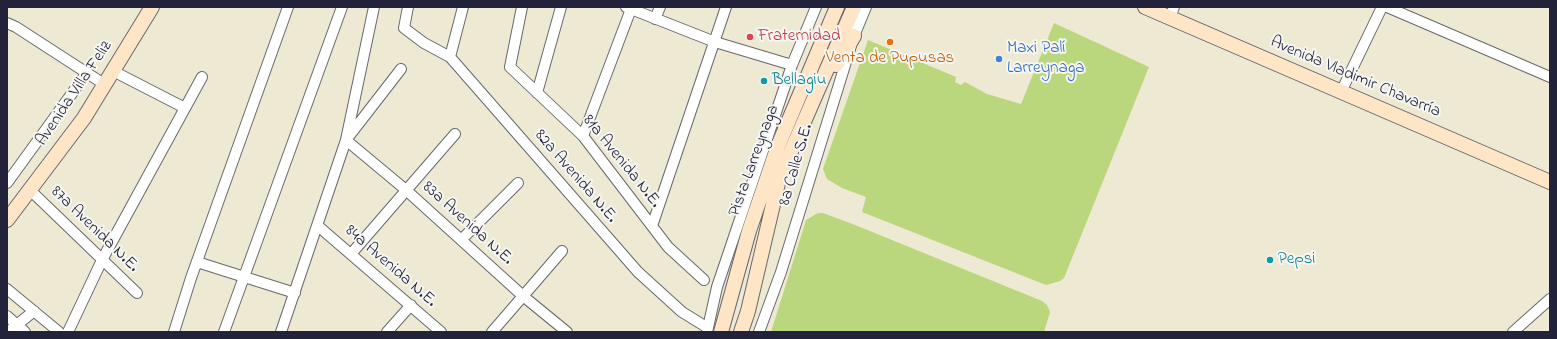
<!DOCTYPE html>
<html>
<head>
<meta charset="utf-8">
<style>
	body { margin:0 }
	#map { position:relative; width:1557px; height:339px; overflow:hidden; background:#eee9d2; font-family:"Indie Flower",sans-serif }
	canvas { display:block }
	.frame { position:absolute; inset:0; border:8px solid #22223b; pointer-events:none }
</style>
</head>
<body>
<div id="map">
<canvas width="1557" height="339"></canvas>
<div class="frame"></div>
</div>
<script>
const g = document.querySelector('canvas').getContext('2d');
g.lineJoin = 'round';
function fillPath(path, color) { g.fillStyle = color; g.fill(path, 'evenodd'); }
const shape = rows => new Path2D(rows.map(r => 'M' + r).join(''));
function strokePath(path, color, width, dash) { g.strokeStyle = color; g.lineWidth = width; g.lineCap = dash ? 'butt' : 'round'; g.setLineDash(dash || []); g.stroke(path); }
function write(font, color, halo, rows, align = 'center') {
  g.font = font + ' "Indie Flower",sans-serif'; g.lineWidth = 4; g.setLineDash([]); g.textBaseline = 'middle'; g.strokeStyle = halo; g.fillStyle = color; for (const [text, x, y, turn = 0] of rows) {
    g.save(); g.translate(x, y); g.rotate((+turn || 0) * Math.PI / 180); g.textAlign = isNaN(turn) ? turn : align; if (halo) g.strokeText(text, 0, 0); g.fillText(text, 0, 0); g.restore();
  }
}
const green = shape([
	[1054,23,1149,67,1064,278,1060,281,1046,285,862,212,866,197,842,188,827,179,823,169,868,40,956,77,955,82,961,85,965,82,987,94,1021,104],
	[818,213,823,213,855,225,1042,301,1047,305,1050,312,1044,332,771,332,806,220]
]);
const street = shape([
	[374,7,346,140,401,69],
	[408,7,404,28,424,43,450,57,638,272,682,312,708,328],
	[522,7,510,67,583,136,668,247,704,280],
	[626,7,715,42,792,65],
	[1387,7,1550,77],
	[1170,18,1174,7],
	[655,19,660,7],
	[7,23,16,27,104,84],
	[450,57,463,7],
	[113,71,185,108],
	[1341,92,1382,7],
	[537,93,561,7],
	[583,136,631,9],
	[7,183,86,74],
	[30,190,137,293],
	[318,226,441,332],
	[652,226,726,7],
	[461,240,518,183],
	[351,254,455,134],
	[197,262,295,293],
	[7,289,59,332],
	[7,316,25,332],
	[8,332,34,311],
	[68,332,102,260,202,77],
	[174,332,191,278,288,7],
	[224,332,342,7],
	[281,332,346,140,406,190,523,296,567,332],
	[387,332,411,305],
	[492,332,562,251],
	[707,332,717,287,792,65,816,7],
	[759,332,781,272,854,36,866,7],
	[1513,332,1550,299]
]);
const secondary = shape([
	[1145,7,1550,182],
	[836,65,854,36],
	[7,220,84,118,152,7],
	[721,332,749,231,778,146,837,7],
	[741,332,748,311,779,179,854,7]
]);
const markers = [
	[750,37,4,"#e0444e"],
	[890,42,4,"#e8710a"],
	[999,59,4,"#3f7fe0"],
	[764,81,4,"#0f9aa8"],
	[1270,260,4,"#0f9aa8"]
];
const healthNames = [
	["Fraternidad",758,37]
];
const shopNames = [
	["Maxi Palí",1007,49],
	["Larreynaga",1007,69]
];
const foodNames = [
	["Venta de Pupusas",890,59]
];
const streetNames = [
	["Avenida Vladimir Chavarría",1355,78,23],
	["Avenida Villa Feliz",75,94,-56],
	["Pista Larreynaga",755,161,-70],
	["81a Avenida N.E.",621,162,51],
	["8a Calle S.E.",797,165,-74],
	["82a Avenida N.E.",575,177,49],
	["83a Avenida N.E.",467,224,42],
	["87a Avenida N.E.",94,230,44],
	["84a Avenida N.E.",390,267,41]
];
const cultureNames = [
	["Bellagiu",772,81],
	["Pepsi",1278,260]
];
fillPath(green, '#bad77d');
strokePath(street, '#696870', 12);
strokePath(secondary, '#696870', 16);
strokePath(street, '#fff', 10);
strokePath(secondary, '#fee5c5', 14);
for (const [x, y, r, color] of markers) { const dot = new Path2D(); dot.arc(x, y, r, 0, 2 * Math.PI); g.fillStyle = color; g.fill(dot); strokePath(dot, '#f6f6f2', 1.5); }
write('17px', '#be3a42', '#f6f6f2', healthNames, 'left');
write('17px', '#366cbe', '#f6f6f2', shopNames, 'left');
write('17px', '#c56008', '#f6f6f2', foodNames);
write('17px', '#22223b', '#f6f6f2', streetNames);
write('17px', '#0d838f', '#f6f6f2', cultureNames, 'left');
</script>
</body>
</html>
